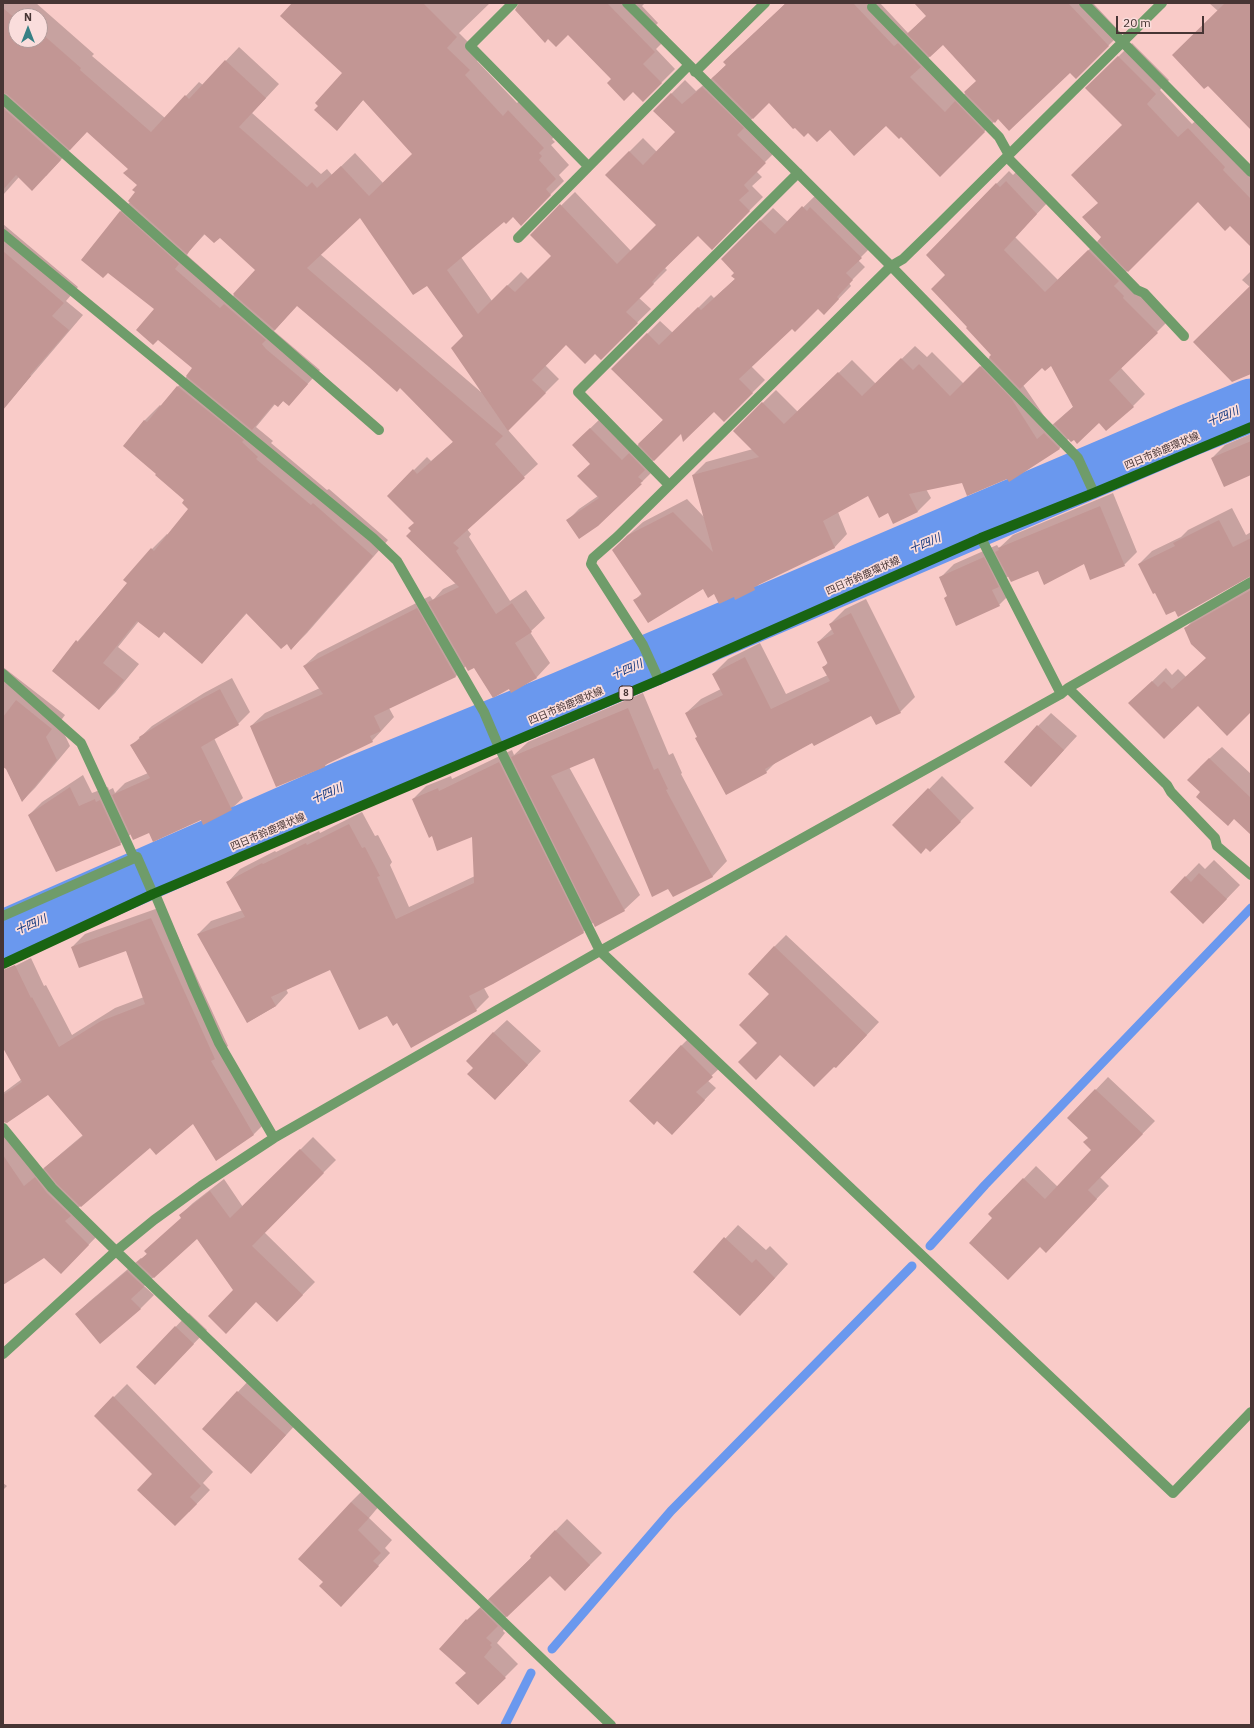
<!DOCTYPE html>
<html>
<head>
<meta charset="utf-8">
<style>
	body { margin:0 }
	#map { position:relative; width:1254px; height:1728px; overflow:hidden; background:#f9cbc8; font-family:"IBM Plex Sans",sans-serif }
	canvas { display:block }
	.frame { position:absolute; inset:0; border:4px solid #473534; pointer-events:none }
	.north { position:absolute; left:8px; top:8px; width:40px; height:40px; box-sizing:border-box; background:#fadddc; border:1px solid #b29a99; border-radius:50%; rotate:0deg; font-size:11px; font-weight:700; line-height:16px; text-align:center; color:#473534 }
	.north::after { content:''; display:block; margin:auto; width:14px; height:18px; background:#378085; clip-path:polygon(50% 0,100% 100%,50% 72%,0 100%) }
	.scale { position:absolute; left:1116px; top:16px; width:88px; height:18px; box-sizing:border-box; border:2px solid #473534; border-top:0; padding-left:5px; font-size:12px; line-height:14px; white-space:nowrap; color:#473534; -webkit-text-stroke:3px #fadddc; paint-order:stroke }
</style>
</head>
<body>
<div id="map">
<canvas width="1254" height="1728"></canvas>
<div class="frame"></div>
<div class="north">N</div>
<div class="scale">20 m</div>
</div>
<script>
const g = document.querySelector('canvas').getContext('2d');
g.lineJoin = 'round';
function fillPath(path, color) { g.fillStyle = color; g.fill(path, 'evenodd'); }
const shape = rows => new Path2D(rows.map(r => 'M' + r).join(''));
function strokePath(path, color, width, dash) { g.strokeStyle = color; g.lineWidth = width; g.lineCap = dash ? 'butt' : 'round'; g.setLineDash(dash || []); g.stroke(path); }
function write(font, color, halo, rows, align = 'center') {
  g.font = font + ' "IBM Plex Sans","Noto Sans JP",sans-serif'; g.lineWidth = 3.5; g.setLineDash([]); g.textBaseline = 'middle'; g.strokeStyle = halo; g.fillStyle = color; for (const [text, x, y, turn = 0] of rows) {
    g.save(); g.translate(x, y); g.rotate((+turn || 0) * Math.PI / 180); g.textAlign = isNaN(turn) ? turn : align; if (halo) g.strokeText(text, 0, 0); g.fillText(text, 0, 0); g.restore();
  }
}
const shadow = shape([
	[3,3,36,3,94,54,92,56,165,118,199,82,203,85,239,47,279,84,252,113,321,174,327,169,332,175,355,153,383,183,414,153,364,99,337,129,343,73,293,3,490,3,459,33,482,56,477,61,517,103,522,98,557,134,552,139,555,142,551,145,569,165,559,175,564,181,521,224,513,216,504,220,461,257,492,301,521,272,529,280,552,256,531,235,575,192,631,251,657,225,606,175,643,138,657,152,677,132,654,111,685,80,696,91,717,74,727,64,724,62,786,3,880,3,908,33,927,16,915,3,1093,3,1121,33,1076,78,1070,72,998,118,940,175,901,136,886,125,808,131,769,101,750,121,778,149,756,171,762,177,752,186,763,197,712,248,698,234,665,268,667,270,639,298,651,309,601,358,595,352,567,343,545,365,559,379,508,430,538,464,467,529,471,534,469,537,510,601,526,590,545,618,530,632,550,663,537,677,511,692,509,688,475,667,466,666,456,676,389,708,394,717,372,741,329,762,325,766,251,726,265,713,320,688,304,666,318,653,430,596,433,600,443,589,456,583,412,531,415,523,388,496,427,457,431,461,454,441,401,387,369,366,297,305,274,331,320,370,289,405,284,400,278,406,276,403,256,427,273,441,271,443,327,490,329,489,388,540,307,633,292,648,287,642,247,613,202,663,165,631,139,621,118,647,139,664,115,693,99,709,53,670,128,583,152,549,167,534,168,535,190,508,185,500,157,473,124,446,145,420,160,405,161,406,194,368,155,309,120,212,130,202,136,192,138,185,129,169,87,131,46,176,19,177,3,195],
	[16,16,40,16,40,40,16,40],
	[943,44,978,81,959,99,923,63],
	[360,217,427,285,464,336,481,392,320,254],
	[205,234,220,236,256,270,233,296,187,255,190,250],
	[520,3,645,3,642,6,658,23,656,25,668,37,656,49,675,69,643,101,633,91,612,79,569,34],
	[1209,3,1251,3,1251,129,1218,11],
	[1132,43,1169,80,1160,90,1192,124,1202,115,1251,171,1251,245,1230,225,1198,201,1126,272,1169,320,1121,368,1145,394,1133,406,1099,422,1074,439,1069,438,1060,448,1009,481,1007,478,963,482,926,489,931,498,918,511,888,512,868,495,838,512,847,534,834,548,760,583,755,589,734,596,715,593,704,587,635,600,642,593,626,537,643,522,687,499,704,517,693,475,706,462,753,449,734,431,776,390,798,412,852,360,876,384,915,346,927,357,932,352,964,384,992,355,968,327,946,275,927,255,1009,171,1013,175,1019,169,1049,201,1015,237,1058,280,1102,237,1099,202,1124,125,1087,88],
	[1051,364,1074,406,1051,426,1023,385,1042,367],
	[816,195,873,245,858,260,865,267,849,283,851,286,824,314,818,308,792,328,751,366,765,380,724,421,714,411,681,432,649,465,652,472,598,525,568,520,579,509,598,496,591,463,573,445,602,417,634,449,664,419,612,369,660,321,673,333,711,295,714,298,735,279,736,272,722,259,773,208,788,222],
	[3,224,78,287,66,301,83,315,3,409],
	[1251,271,1251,373,1250,287,1242,280],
	[1251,434,1251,474,1212,458,1225,445],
	[1113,493,1137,552,1124,565,1084,563,1009,576,1006,578,1013,591,999,605,948,596,940,578,954,564,997,545,999,548,1013,535],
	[1232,508,1246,535,1251,532,1251,575,1176,609,1156,591,1139,564,1152,551,1181,537,1188,530],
	[1251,585,1251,711,1198,704,1130,703,1166,668,1172,675,1178,669,1186,677,1207,658,1185,629,1198,615],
	[866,599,915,697,900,712,872,714,813,742,777,761,766,772,698,737,686,713,701,699,721,689,713,674,728,659,760,643,786,694,828,675,824,667,828,662,818,642,832,629,830,624,845,609],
	[3,667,65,715,59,723,70,746,35,788,22,801,6,768,3,765],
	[232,678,250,712,238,724,214,738,243,798,231,809,201,819,150,832,131,834,120,844,29,815,42,802,83,775,92,793,108,787,109,790,113,788,115,793,125,783,148,773,131,746,152,726,204,693],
	[643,693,669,755,673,753,682,773,681,774,727,861,712,877,594,757,569,767,640,895,624,910,594,922,583,932,484,988,489,997,476,1010,397,1022,330,969,286,989,288,993,276,1006,248,1022,198,934,211,921,243,910,228,882,240,869,275,851,276,852,319,831,320,833,362,812,375,836,378,835,392,862,390,865,409,907,475,876,473,835,432,835,413,799,426,786,451,776,452,779,512,750,514,755,528,742],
	[1051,713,1077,736,1031,786,1038,726],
	[1222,747,1251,774,1251,828,1234,818,1201,792,1200,767],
	[942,776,974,808,930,851,894,825],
	[1214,860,1240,885,1217,909,1171,892,1199,863,1205,869],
	[164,906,228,1046,224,1049,267,1121,254,1134,216,1159,193,1122,150,1147,78,1208,102,1231,61,1273,44,1257,3,1284,3,1093,22,1079,3,1046,3,972,31,958,44,986,46,985,72,1035,115,1008,144,997,126,950,72,947,85,934],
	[48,1093,83,1135,37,1174,3,1123],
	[786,935,879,1022,848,1055,781,1054,758,1043,770,994,774,947],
	[507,1020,541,1051,508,1086,475,1068,493,1033],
	[693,1034,724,1064,707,1080,716,1088,683,1122,681,1046],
	[1108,1077,1155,1121,1100,1177,1109,1186,1058,1239,1040,1245,990,1214,1036,1166,1058,1187,1093,1150,1089,1138,1069,1118],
	[313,1137,336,1160,264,1232,315,1282,277,1321,257,1301,235,1290,197,1238,144,1286,154,1295,140,1309,76,1314,90,1301,141,1258,142,1259,182,1218,180,1215,193,1203,224,1179,243,1207],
	[738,1225,766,1250,770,1246,788,1264,754,1301,694,1272],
	[189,1313,207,1330,168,1370,137,1367],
	[251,1378,299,1421,264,1459,203,1429],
	[127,1384,213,1472,203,1483,210,1490,189,1512,154,1474,95,1416],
	[3,1483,7,1486,3,1490],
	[363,1490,380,1505,369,1518,392,1540,385,1548,390,1553,352,1594,351,1502],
	[567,1519,602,1553,565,1590,550,1574,499,1624,504,1629,503,1631,505,1633,497,1643,518,1664,478,1704,467,1673,467,1620,532,1557,531,1556]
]);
const stream = shape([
	[930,1246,985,1185,1251,908],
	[552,1649,671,1511,912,1266],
	[505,1725,531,1673]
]);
const river = shape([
	[3,937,346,786,562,698,1187,431,1251,405]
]);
const building = shape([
	[292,3,423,3,457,37,447,48,470,70,465,75,503,116,508,110,544,148,539,153,542,156,539,160,556,179,546,189,551,195,521,226,513,217,506,224,504,222,447,270,478,314,507,285,515,292,551,256,530,235,560,204,617,264,656,225,605,175,629,151,643,165,675,132,653,111,671,93,682,104,702,87,744,128,737,135,766,163,744,185,749,191,739,200,750,211,712,250,698,236,659,274,652,282,654,284,626,312,638,323,601,360,595,354,585,364,566,345,532,380,546,393,508,431,451,348,463,336,427,286,413,295,360,218,307,268,503,436,495,444,525,478,453,543,459,548,456,551,496,614,512,603,532,632,515,643,537,678,511,693,509,689,493,698,474,668,468,671,428,602,459,587,406,536,411,531,408,528,414,523,387,496,413,469,417,474,453,442,400,388,397,392,369,367,297,306,275,330,233,294,255,270,220,238,214,243,204,234,187,254,128,201,135,192,132,190,137,185,123,173,128,169,87,132,70,150,7,94,3,93,3,8,16,19,16,40,40,40,40,32,81,68,80,70,151,132,185,95,189,99,225,60,266,98,239,127,307,187,312,182,317,188,341,166,369,196,412,154,363,100,337,131,314,110,318,106,315,103,342,73,280,16],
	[519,3,607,3,655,52,643,64,662,83,643,102,633,92,624,101,607,83,611,79,568,35,556,47,548,39,545,43,515,10],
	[786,3,853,3,894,46,898,43,921,67,910,77,945,112,955,101,985,132,940,177,901,137,899,139,886,126,854,156,830,130,817,142,808,133,804,137,795,128,793,129,769,103,753,119,712,78,726,65,723,62],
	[914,3,1068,3,1109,46,1076,79,1070,73,1009,131,998,119,995,123,964,92,976,81,943,45,930,57,907,34,926,16],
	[1225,3,1251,3,1251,130,1208,86,1204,89,1172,55],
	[1118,56,1156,94,1147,104,1178,137,1188,128,1225,167,1223,170,1251,199,1251,247,1230,226,1225,231,1198,202,1128,272,1098,241,1101,237,1082,217,1098,203,1071,175,1122,125,1085,88],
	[3,108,61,160,32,191,16,175,3,190],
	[1006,181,1037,214,1004,250,1045,292,1088,250,1119,281,1114,286,1124,296,1123,298,1158,333,1109,380,1134,407,1106,431,1099,423,1077,444,1074,440,1071,442,1054,424,1073,407,1051,366,1045,371,1042,368,1020,389,989,357,991,355,966,328,967,327,931,289,945,275,926,255,996,183,1000,187],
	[802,206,807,211,810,207,862,258,846,273,853,280,837,297,839,299,824,315,818,309,795,332,792,329,739,379,753,393,724,422,714,412,683,442,681,434,654,461,638,444,663,420,611,369,647,333,659,345,698,307,701,310,735,279,731,276,734,273,721,259,760,220,775,234],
	[120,211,179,264,175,269,220,308,224,304,266,340,262,344,266,349,308,384,289,406,283,401,278,407,274,404,252,430,186,376,192,368,158,340,153,345,136,330,154,309,108,273,103,278,81,260],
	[3,251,64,303,52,316,69,330,30,375,31,376,3,410],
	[1251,285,1251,374,1232,382,1193,342],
	[901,358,913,370,919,364,950,396,980,366,1011,398,1037,439,1044,433,1060,449,1009,482,1007,479,967,496,962,483,909,494,918,512,893,524,888,513,879,518,868,496,823,521,835,548,754,587,755,590,735,600,734,597,719,604,714,594,708,598,703,589,648,623,633,600,642,595,612,550,628,535,673,512,713,552,692,475,759,457,733,431,762,402,784,424,838,372,862,396],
	[177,386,244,440,242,442,258,457,256,459,311,505,313,503,373,556,291,650,287,644,281,649,246,613,202,664,164,632,159,638,137,621,103,663,124,680,99,710,52,671,76,640,78,642,127,583,123,580,151,548,154,551,188,509,182,503,184,500,155,475,156,474,123,446,144,420,147,422],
	[590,428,622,460,629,453,645,470,638,477,643,481,640,483,642,484,598,526,579,539,566,520,599,498,577,476,590,464,572,445],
	[1251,441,1251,475,1224,487,1211,458],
	[1100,506,1125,566,1090,580,1084,564,1044,585,1038,571,1011,582,995,552,999,550,998,548],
	[1219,520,1233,547,1251,538,1251,576,1178,617,1175,611,1166,615,1155,593,1153,594,1138,564,1175,546,1173,543],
	[984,557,999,587,992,590,1000,606,956,626,944,598,947,596,939,577],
	[1251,590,1251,712,1227,736,1198,706,1164,739,1128,703,1152,681,1158,687,1164,681,1172,689,1206,658,1191,644,1184,628],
	[417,608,456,677,374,716,381,731,370,736,373,742,325,765,325,767,276,787,250,726,323,694,303,666],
	[851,613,901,713,876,725,871,716,814,746,812,743,765,769,767,773,726,795,695,738,697,737,685,713,723,695,712,674,745,657,771,709,830,681,822,667,828,664,817,642,834,634,829,624],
	[220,689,239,725,201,747,232,810,203,825,201,820,153,842,149,833,133,840,112,795,150,778,130,745,140,739,139,737,192,704],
	[16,700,52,729,46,737,57,760,22,802,6,769,3,767,3,717],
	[628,708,654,770,658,768,668,789,666,790,713,877,673,897,668,889,652,897,594,758,551,776,625,911,595,927,511,757],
	[1037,725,1064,750,1031,787,1004,762],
	[1209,758,1251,798,1251,835,1234,819,1228,826,1196,797,1200,792,1187,780],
	[499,762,584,933,493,984,469,996,477,1011,411,1048,397,1023,393,1026,387,1016,359,1030,330,970,271,997,276,1006,247,1023,197,934,245,917,226,882,262,863,263,864,306,843,307,845,349,824,362,848,365,847,380,876,377,877,396,919,474,883,472,837,437,851,432,836,429,838,412,799,438,788,439,791],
	[70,787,79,806,95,799,96,802,100,800,121,845,56,872,28,815],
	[928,788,961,822,930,852,926,848,921,854,892,825],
	[1199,873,1227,899,1203,924,1170,892,1185,876,1191,882],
	[151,918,215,1059,211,1061,254,1135,216,1161,193,1124,156,1155,150,1148,81,1207,57,1184,44,1168,83,1136,48,1095,7,1123,3,1122,3,1095,22,1082,3,1048,3,970,15,965,31,998,32,997,59,1047,101,1021,145,1004,126,951,79,968,71,947],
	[774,946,867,1035,836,1068,834,1067,814,1087,780,1055,756,1080,738,1062,757,1043,739,1025,769,994,748,974],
	[493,1032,528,1065,495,1100,467,1074,473,1068,466,1061],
	[681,1045,713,1077,696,1092,705,1100,672,1135,657,1121,654,1125,629,1101],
	[1095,1089,1143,1134,1088,1190,1097,1199,1082,1215,1046,1253,1040,1247,1008,1280,969,1243,992,1218,988,1214,1023,1178,1045,1199,1091,1150,1083,1142,1088,1138,1067,1118],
	[300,1149,324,1173,252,1246,303,1295,277,1322,256,1302,226,1334,208,1316,233,1290,197,1239,154,1278,137,1262,147,1254,144,1251,181,1218,179,1215,210,1191,230,1218],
	[3,1155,24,1186,35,1177,47,1193,71,1216,65,1221,89,1245,61,1274,44,1258,3,1285],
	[724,1237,752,1263,756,1259,775,1278,740,1316,693,1272],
	[127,1271,144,1287,131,1299,141,1309,100,1344,75,1314],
	[175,1326,194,1344,155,1385,136,1367],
	[237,1391,286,1435,251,1474,202,1429],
	[113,1396,201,1486,190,1497,197,1504,175,1526,137,1490,152,1474,94,1416],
	[351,1502,369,1518,358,1530,381,1553,373,1561,379,1566,341,1607,319,1586,323,1582,298,1559],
	[555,1530,590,1565,565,1591,550,1576,507,1617,489,1599,531,1558,530,1556],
	[480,1608,498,1626,486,1638,492,1643,490,1645,492,1647,484,1657,506,1678,478,1705,455,1683,466,1673,439,1649,466,1619,467,1620]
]);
const minor = shape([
	[513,3,470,46,588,166],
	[627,3,891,266,1078,458,1094,493],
	[1084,3,1251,172],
	[872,7,999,137,1009,155],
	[695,72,765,3],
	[3,99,175,252,379,430],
	[1007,157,1137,290,1144,293,1184,336],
	[3,234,373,538,397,561,484,712,498,745,600,951,1173,1493,1251,1412],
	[518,238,689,65],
	[669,485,578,392,798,173],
	[981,538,1061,694],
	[3,674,81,743,134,858],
	[659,680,643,645,591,564,593,558,617,537,891,266,903,259,939,224,1162,3],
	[1068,688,1167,785,1171,792,1215,838,1217,846,1251,875],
	[155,894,194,987,219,1043,274,1138],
	[3,916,137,857,153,894],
	[3,1128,52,1188,116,1251,611,1725],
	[3,1354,116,1251,154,1220,201,1186,274,1138,600,951,1061,694,1068,688,1251,582]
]);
const major = shape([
	[3,964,153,894,659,680,981,538,1094,493,1251,427]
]);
const shields = [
	[626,693,14]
];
const shieldNames = [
	["8",626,693]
];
const streetNames = [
	["四日市鈴鹿環状線",1162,451,-23],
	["四日市鈴鹿環状線",863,576,-24],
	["四日市鈴鹿環状線",566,706,-23],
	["四日市鈴鹿環状線",268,832,-23]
];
const waterNames = [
	["十四川",1223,417,-23],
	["十四川",925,544,-23],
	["十四川",627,670,-23],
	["十四川",327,794,-24],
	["十四川",31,925,-24]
];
fillPath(shadow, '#0003');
strokePath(stream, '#6a98ee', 9);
strokePath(river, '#6a98ee', 53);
fillPath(building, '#c29694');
strokePath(minor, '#6f9c6a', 10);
strokePath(major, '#196412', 10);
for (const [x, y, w] of shields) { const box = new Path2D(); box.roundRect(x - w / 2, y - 7, w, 14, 3); g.fillStyle = '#fadddc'; g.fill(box); strokePath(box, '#473534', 1); }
write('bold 9px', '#473534', null, shieldNames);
write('10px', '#473534', '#fadddc', streetNames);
write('italic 11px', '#0b327c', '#fadddc', waterNames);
</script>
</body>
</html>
